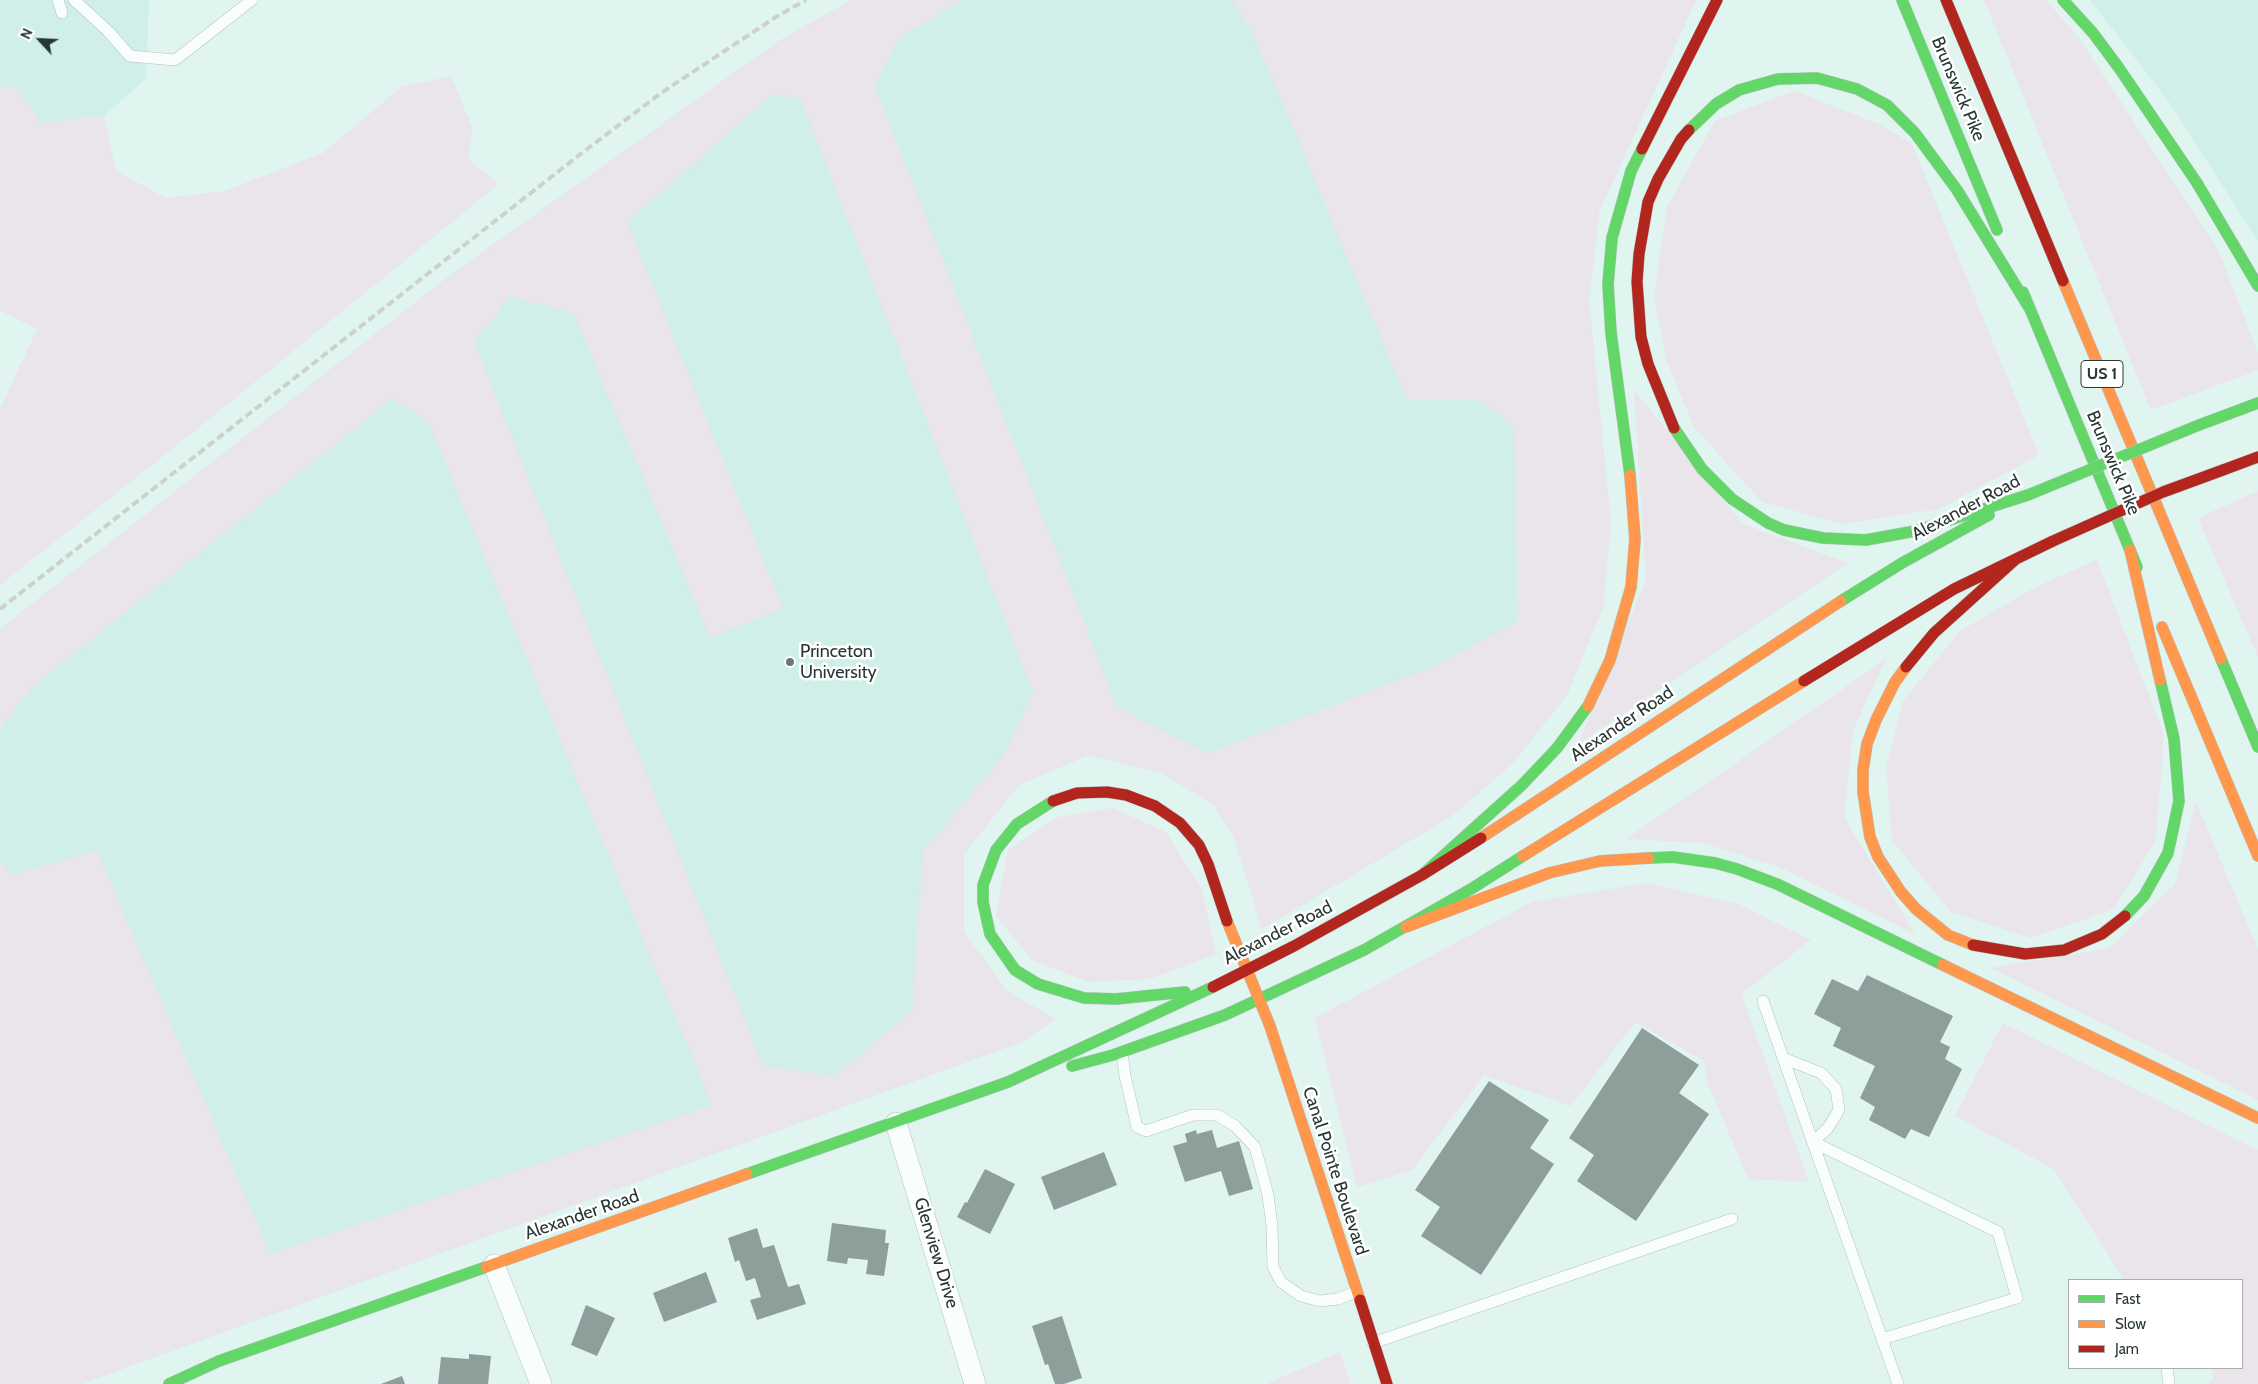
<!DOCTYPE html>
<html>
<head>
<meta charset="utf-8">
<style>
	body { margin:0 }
	#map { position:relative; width:2258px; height:1384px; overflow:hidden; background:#e0f4f0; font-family:Cabin,sans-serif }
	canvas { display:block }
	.legend { position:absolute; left:2068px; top:1279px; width:175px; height:90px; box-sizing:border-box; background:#fff; border:1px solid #a9afae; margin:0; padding:6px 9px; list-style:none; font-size:15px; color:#293734 }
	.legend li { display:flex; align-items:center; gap:10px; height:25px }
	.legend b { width:25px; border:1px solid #a9afae }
	.north { position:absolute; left:15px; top:15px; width:50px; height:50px; -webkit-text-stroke:4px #fff; paint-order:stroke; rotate:295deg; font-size:14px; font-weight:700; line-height:20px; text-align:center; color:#293734 }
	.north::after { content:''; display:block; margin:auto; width:18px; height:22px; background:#293734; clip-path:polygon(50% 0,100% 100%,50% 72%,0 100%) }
</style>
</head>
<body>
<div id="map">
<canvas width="2258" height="1384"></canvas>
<ul class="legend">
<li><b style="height:6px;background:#63d668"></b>Fast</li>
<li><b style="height:6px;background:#ff974d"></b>Slow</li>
<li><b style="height:6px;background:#b3261e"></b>Jam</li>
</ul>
<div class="north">N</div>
</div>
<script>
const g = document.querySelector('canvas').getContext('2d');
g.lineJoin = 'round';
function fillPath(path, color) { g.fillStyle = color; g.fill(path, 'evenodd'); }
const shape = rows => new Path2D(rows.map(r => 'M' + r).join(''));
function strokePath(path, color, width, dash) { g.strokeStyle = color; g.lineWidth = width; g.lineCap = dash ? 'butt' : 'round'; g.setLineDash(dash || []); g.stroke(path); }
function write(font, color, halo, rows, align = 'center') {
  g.font = font + ' Cabin,sans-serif'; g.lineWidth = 5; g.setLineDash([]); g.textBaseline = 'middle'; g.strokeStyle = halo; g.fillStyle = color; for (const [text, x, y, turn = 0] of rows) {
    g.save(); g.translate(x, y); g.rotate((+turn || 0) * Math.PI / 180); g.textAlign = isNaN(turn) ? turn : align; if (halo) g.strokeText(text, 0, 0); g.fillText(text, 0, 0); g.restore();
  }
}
const built = shape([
	[0,0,149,0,146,78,104,116,41,123,16,89,0,86],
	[851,0,1696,0,1599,212,1589,301,1611,523,1603,607,1567,695,1513,763,1452,816,1262,929,1234,838,1214,805,1161,773,1089,755,1019,785,964,854,964,932,1007,991,1055,1019,1022,1042,81,1384,0,1384,0,629,449,276,777,42],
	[2090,0,2258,0,2258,241,2167,99]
]);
const green = shape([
	[851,0,962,0,900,38,874,84,1117,707,1208,753,1431,668,1518,621,1514,428,1479,400,1407,400,1253,33,1232,0,1696,0,1599,212,1589,301,1611,523,1603,607,1567,695,1513,763,1452,816,1262,929,1234,838,1214,805,1161,773,1089,755,1019,785,964,854,964,932,1007,991,1055,1019,1022,1042,81,1384,0,1384,0,861,11,875,97,851,270,1254,712,1105,428,421,392,399,33,686,0,729,0,629,449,276,777,42],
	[773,94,800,98,1033,692,1003,756,923,851,912,1011,834,1076,763,1066,474,342,510,296,574,314,710,637,783,609,627,222],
	[1984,0,2046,0,2079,38,2218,249,2258,353,2258,370,2151,410],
	[451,76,472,127,469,160,499,184,186,438,0,585,0,409,37,329,0,311,0,86,16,89,41,123,104,116,116,171,166,198,224,191,323,153,401,87],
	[1794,91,1879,124,1912,144,2039,455,1939,509,1842,524,1762,502,1694,427,1666,359,1654,296,1667,207,1715,121],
	[1634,390,1743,524,1848,563,1578,744,1646,580],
	[2258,491,2258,657,2198,518],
	[2097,560,2164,735,2156,840,2114,909,2031,938,1951,912,1892,841,1886,767,1903,701,1960,631,2038,586],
	[1886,659,1853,730,1844,817,1915,934,1777,866,1702,843,1626,839],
	[2196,802,2258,949,2258,1100,1991,968,2109,948,2175,884],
	[1113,808,1166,832,1202,890,1216,954,1150,979,1089,982,1032,960,996,916,1008,850,1058,817],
	[1646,883,1738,904,1811,940,1741,994,1809,1182,1748,1179,1708,1084,1703,1060,1635,1022,1571,1106,1484,1075,1412,1170,1357,1187,1315,1018,1532,902],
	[2003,1023,2258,1150,2258,1384,2207,1384,2214,1378,2211,1368,2242,1368,2242,1280,2124,1280,2054,1169,1955,1116],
	[1340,1352,1351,1384,1266,1384]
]);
const building = shape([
	[1867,975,1953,1016,1940,1042,1950,1047,1945,1059,1962,1069,1929,1137,1911,1129,1905,1139,1869,1120,1875,1107,1860,1098,1875,1066,1833,1046,1841,1028,1814,1014,1832,979,1858,991],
	[1642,1028,1699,1065,1679,1093,1709,1114,1636,1221,1577,1181,1594,1155,1569,1138],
	[1489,1081,1549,1120,1530,1148,1554,1164,1481,1275,1421,1236,1440,1207,1415,1190],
	[1196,1130,1197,1134,1212,1130,1217,1148,1239,1141,1253,1189,1229,1196,1221,1171,1185,1182,1173,1146,1187,1142,1185,1134],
	[1104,1152,1117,1185,1054,1210,1041,1177],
	[985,1169,1015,1184,990,1234,957,1217,965,1202,967,1203],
	[832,1223,886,1230,885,1243,889,1243,884,1276,866,1274,868,1260,848,1258,847,1264,827,1261],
	[757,1228,763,1248,774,1245,788,1287,799,1284,806,1304,757,1320,750,1300,761,1297,755,1278,746,1281,739,1260,735,1262,728,1238],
	[706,1272,717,1302,664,1322,653,1293],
	[586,1305,615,1318,597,1356,571,1345],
	[1062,1316,1082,1378,1064,1384,1055,1384,1048,1364,1045,1365,1032,1326],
	[469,1354,491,1356,488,1384,438,1384,441,1357,469,1359],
	[402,1376,405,1384,381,1384]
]);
const lane = shape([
	[58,0,62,13],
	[74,0,108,31,130,56,175,60,252,0],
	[1763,1001,1898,1384],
	[1122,1052,1125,1076,1137,1127,1146,1131,1193,1115,1217,1115,1235,1126,1255,1147,1268,1195,1272,1226,1273,1267,1281,1282,1301,1296,1320,1301,1338,1299,1356,1292],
	[1783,1058,1821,1073,1836,1089,1839,1110,1828,1128,1813,1142],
	[1813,1142,1998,1232,2017,1298,1882,1339],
	[1373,1343,1732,1219],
	[2167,1368,2169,1384]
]);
const street = shape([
	[896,1123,975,1384],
	[494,1265,541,1384]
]);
const fast = shape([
	[1902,0,1997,230],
	[2063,0,2093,33,2119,68,2197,183,2258,286],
	[1689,130,1716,104,1739,90,1778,79,1817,78,1857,89,1887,105,1915,133,1957,190,2030,309],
	[2023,292,2137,567],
	[2199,425,2258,403],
	[1674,428,1702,469,1732,499,1768,523,1784,530,1823,538,1866,540,1915,531,2028,495],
	[1630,475,1611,333,1608,284,1612,238,1631,171,1642,149],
	[1841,601,1902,563,1989,515],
	[2221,659,2258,747],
	[1053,801,1017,824,996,850,983,885,983,902,990,934,1015,970,1038,984,1084,998,1116,999,1185,992],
	[1649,858,1673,857,1715,863,1737,869,1777,884,1943,965],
	[1422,875,1522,785,1557,748,1588,706],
	[2125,916,2144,896,2168,853,2179,801,2174,739,2160,680],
	[1072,1066,1113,1055,1225,1015,1364,950,1471,889,1523,856],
	[747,1174,1008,1082,1213,987],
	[169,1384,219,1361,486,1267]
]);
const slow = shape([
	[2063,281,2221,659],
	[2130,550,2160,680],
	[2162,627,2258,856],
	[1906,667,1895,682,1876,720,1867,744,1863,770,1863,792,1870,837,1878,857,1901,892,1916,909,1948,935,1973,945],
	[1588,706,1610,660,1631,587,1635,539,1630,475],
	[1481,838,1841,601],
	[1523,856,1804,681],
	[1227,921,1270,1026,1360,1300],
	[1406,927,1549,873,1600,861,1649,858],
	[1943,965,2258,1118],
	[486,1267,747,1174]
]);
const jam = shape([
	[1946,0,2063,281],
	[1642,149,1717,0],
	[1674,428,1648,364,1641,337,1637,282,1639,254,1648,202,1658,179,1681,139,1689,130],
	[2223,470,2258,457],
	[1906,667,1934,633,2016,559],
	[1804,681,1954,589,2053,541],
	[1053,801,1077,793,1107,792,1126,795,1155,806,1180,823,1199,845,1208,864,1227,921],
	[1973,945,2025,954,2064,950,2102,934,2125,916],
	[1213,987,1294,946,1422,875,1481,838],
	[1360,1300,1387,1384]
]);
const rail = shape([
	[0,609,578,156,661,93,776,17,806,0]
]);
const fastBridge = shape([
	[2028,495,2199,425]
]);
const jamBridge = shape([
	[2053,541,2163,492,2223,470]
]);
const markers = [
	[790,662,5,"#697976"]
];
const shields = [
	[2102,374,42]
];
const shieldNames = [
	["US 1",2102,374]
];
const streetNames = [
	["Brunswick Pike",1958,89,67],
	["Brunswick Pike",2113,463,67],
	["Alexander Road",1966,508,-28],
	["Alexander Road",1622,724,-34],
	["Alexander Road",1278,933,-27],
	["Canal Pointe Boulevard",1335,1171,72],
	["Alexander Road",582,1215,-19],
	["Glenview Drive",936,1253,73]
];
const poiNames = [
	["Princeton",800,652],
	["University",800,673]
];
fillPath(built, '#cfefe8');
fillPath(green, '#e9e5ea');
fillPath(building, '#8d9e9b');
strokePath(lane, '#b4c4c0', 12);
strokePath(street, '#b4c4c0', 22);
strokePath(fast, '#b4c4c0', 12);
strokePath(slow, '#b4c4c0', 12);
strokePath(jam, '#b4c4c0', 12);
strokePath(lane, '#fafdfd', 11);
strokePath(street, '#fafdfd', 21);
strokePath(fast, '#63d668', 11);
strokePath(slow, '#ff974d', 11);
strokePath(jam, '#b3261e', 11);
strokePath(rail, '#ccd1d0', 4, [8, 4]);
strokePath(fastBridge, '#b4c4c0', 12, []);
strokePath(jamBridge, '#b4c4c0', 12, []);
strokePath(fastBridge, '#63d668', 11);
strokePath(jamBridge, '#b3261e', 11);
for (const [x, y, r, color] of markers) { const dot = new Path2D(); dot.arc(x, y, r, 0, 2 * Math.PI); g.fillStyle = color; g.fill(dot); strokePath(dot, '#fff', 2); }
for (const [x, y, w] of shields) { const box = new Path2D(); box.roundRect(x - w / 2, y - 13.5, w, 27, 4); g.fillStyle = '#fff'; g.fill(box); strokePath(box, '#293734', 1); }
write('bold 16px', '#293734', null, shieldNames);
write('18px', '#293734', '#fff', streetNames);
write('18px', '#293734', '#fff', poiNames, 'left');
</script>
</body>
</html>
